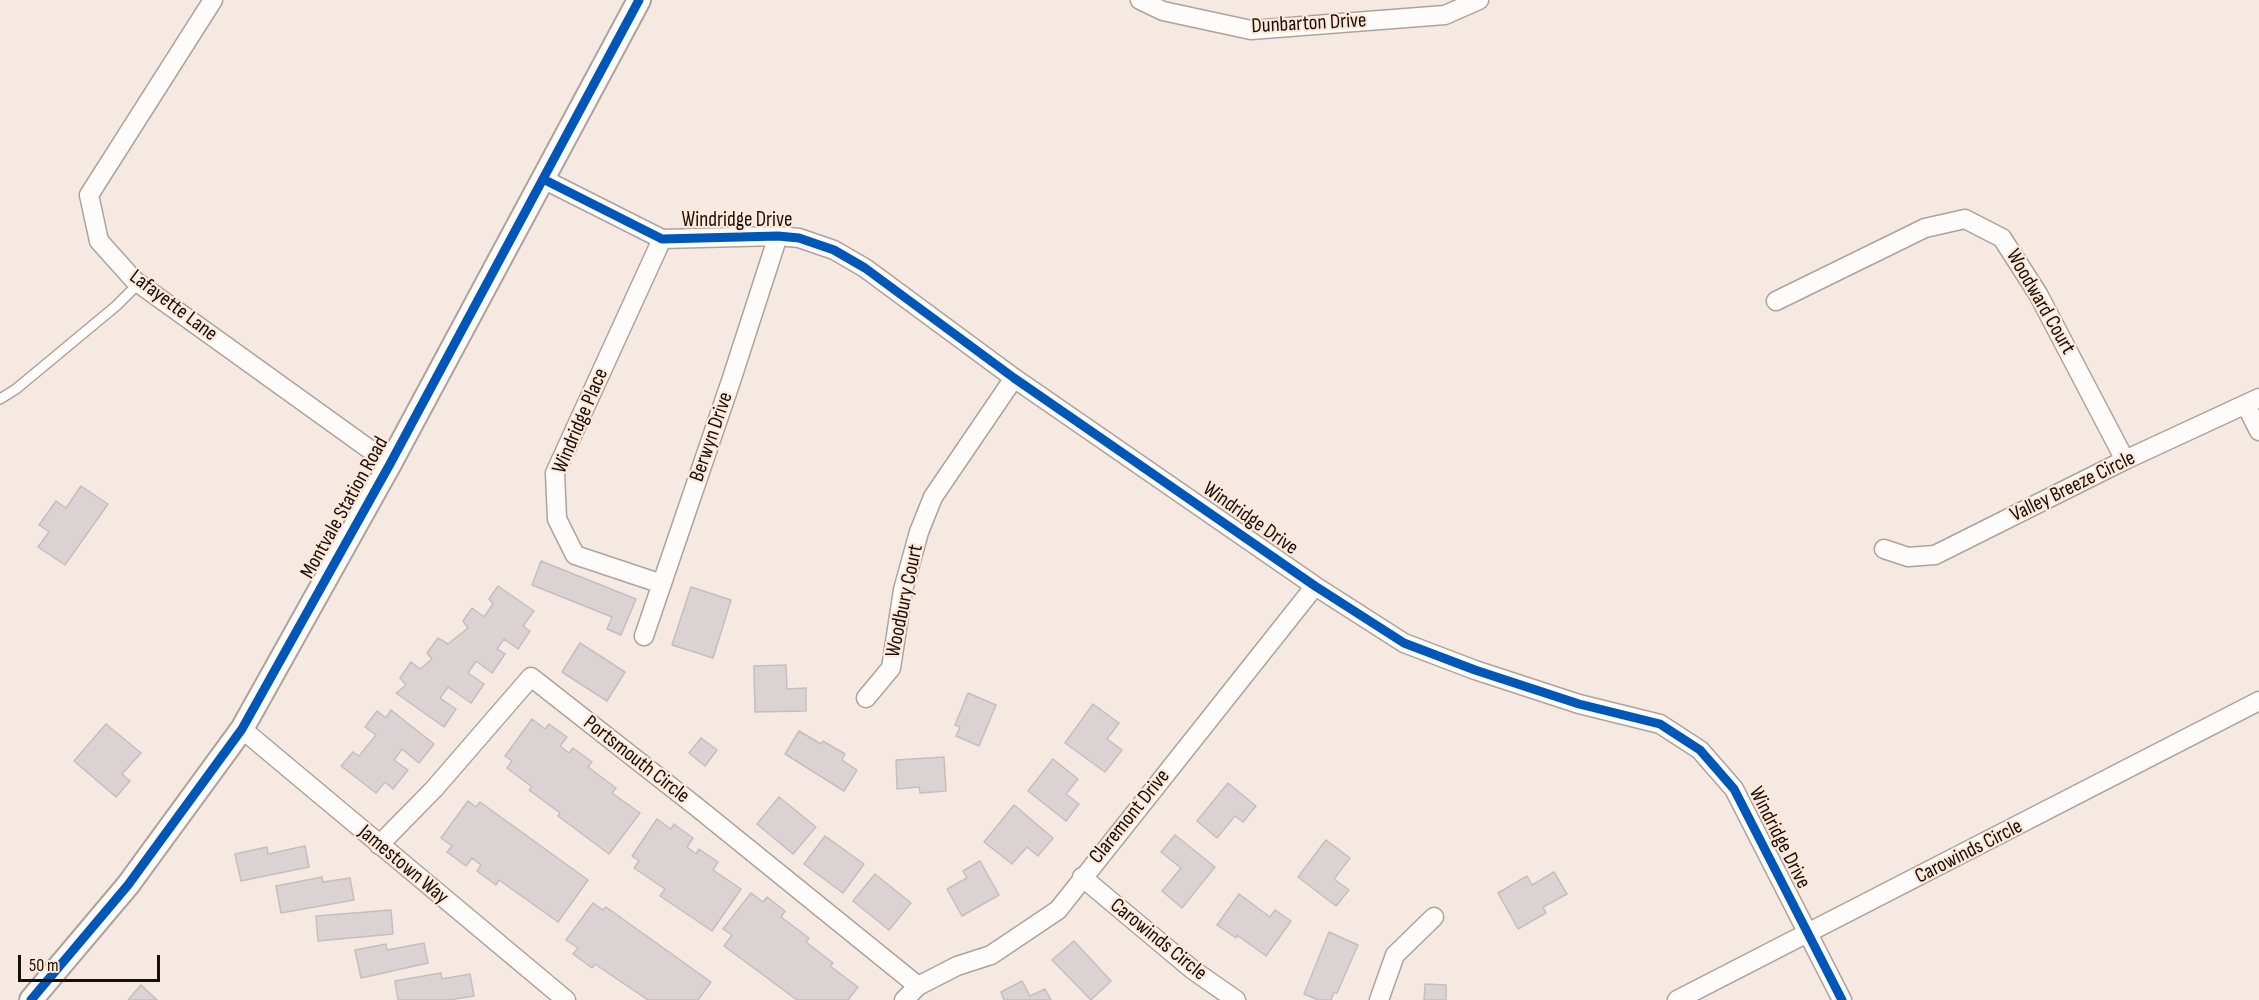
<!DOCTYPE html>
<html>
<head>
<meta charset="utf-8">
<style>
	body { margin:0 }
	#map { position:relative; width:2259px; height:1000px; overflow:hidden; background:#f5e9e2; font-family:"Sofia Sans Condensed",sans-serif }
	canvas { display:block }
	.scale { position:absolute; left:18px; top:955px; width:142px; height:27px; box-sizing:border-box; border:3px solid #180f09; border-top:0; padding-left:8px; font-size:18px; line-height:21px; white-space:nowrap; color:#180f09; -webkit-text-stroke:4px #fde8da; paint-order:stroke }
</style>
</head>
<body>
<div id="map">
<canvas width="2259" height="1000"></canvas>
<div class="scale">50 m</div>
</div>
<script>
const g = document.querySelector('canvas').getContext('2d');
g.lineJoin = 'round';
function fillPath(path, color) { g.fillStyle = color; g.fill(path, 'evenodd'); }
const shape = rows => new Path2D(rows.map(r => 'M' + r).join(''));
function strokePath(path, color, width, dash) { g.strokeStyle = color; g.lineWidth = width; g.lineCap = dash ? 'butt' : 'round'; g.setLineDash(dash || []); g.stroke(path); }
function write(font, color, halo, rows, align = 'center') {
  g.font = font + ' "Sofia Sans Condensed",sans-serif'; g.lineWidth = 4.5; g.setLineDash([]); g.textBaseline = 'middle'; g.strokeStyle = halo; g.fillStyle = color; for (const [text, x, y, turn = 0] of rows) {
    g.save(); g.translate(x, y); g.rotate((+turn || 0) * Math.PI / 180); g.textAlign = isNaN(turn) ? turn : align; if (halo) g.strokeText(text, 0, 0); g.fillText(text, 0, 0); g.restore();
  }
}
const building = shape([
	[81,486,108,504,65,565,38,547,49,532,39,525,56,501,66,508,81,486],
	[541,561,636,599,621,635,607,629,612,617,532,585,541,561],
	[498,586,534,611,523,626,530,631,518,649,504,639,497,649,505,654,492,673,476,661,468,673,484,684,471,703,448,687,440,698,456,709,444,727,396,693,406,685,400,678,411,662,420,669,432,659,427,653,438,638,448,644,468,628,463,621,472,608,484,617,493,604,489,599,498,586],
	[691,587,731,600,713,658,672,645,691,587],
	[580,643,625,672,607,701,562,672,580,643],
	[786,665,787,689,806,688,806,711,755,712,754,666,786,665],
	[968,693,996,705,979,746,956,736,960,727,955,725,968,693],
	[1093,704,1119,723,1107,739,1122,750,1105,772,1065,743,1093,704],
	[391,710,434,744,419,763,402,749,394,760,408,770,393,789,385,782,376,793,341,766,353,752,359,756,376,735,365,727,377,711,386,718,391,710],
	[532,719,545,729,549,724,567,737,560,746,569,753,573,748,592,762,588,767,616,788,612,793,640,813,609,854,558,816,560,813,529,790,532,787,507,768,512,761,505,756,532,719],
	[106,724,141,753,122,774,130,781,116,797,74,761,106,724],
	[799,731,821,744,823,741,845,754,842,760,857,770,844,791,785,754,799,731],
	[701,738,717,750,705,766,689,753,701,738],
	[944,757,946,791,920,793,919,787,897,789,896,760,944,757],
	[1053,759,1078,779,1066,794,1079,804,1066,821,1028,791,1053,759],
	[1228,783,1256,806,1243,822,1235,816,1217,838,1197,821,1228,783],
	[779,797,816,827,793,854,757,824,779,797],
	[468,801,476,807,480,802,588,880,558,922,499,880,496,885,477,871,481,865,472,858,466,866,447,852,452,846,441,838,468,801],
	[1014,805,1053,838,1038,856,1027,847,1012,864,984,842,1014,805],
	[657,819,671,829,674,824,693,838,687,847,696,854,699,849,718,862,713,870,741,889,712,931,660,896,665,889,634,868,639,861,632,856,657,819],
	[1175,835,1215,867,1182,908,1162,891,1181,868,1161,852,1175,835],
	[825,836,864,864,843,893,804,864,825,836],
	[1326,840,1350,858,1334,879,1349,890,1336,906,1298,877,1326,840],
	[305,846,309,867,241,881,235,854,267,847,268,854,305,846],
	[980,861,999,895,962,916,947,889,967,878,963,871,980,861],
	[1554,872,1567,894,1543,907,1546,913,1518,929,1498,893,1527,876,1532,885,1554,872],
	[875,874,911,903,889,930,853,901,875,874],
	[322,877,323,882,350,878,354,900,281,913,276,886,322,877],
	[751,893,763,902,767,897,785,911,781,917,809,938,806,942,833,963,830,966,858,987,848,1000,797,1000,724,946,732,935,723,929,751,893],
	[1239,894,1270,917,1275,910,1291,921,1266,956,1237,935,1236,938,1217,925,1239,894],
	[593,903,603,910,606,907,711,982,698,1000,648,1000,595,964,592,968,573,954,578,948,566,940,593,903],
	[391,910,393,934,318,941,316,916,391,910],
	[1329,932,1358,945,1337,993,1334,992,1331,1000,1318,1000,1304,994,1329,932],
	[1074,941,1111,981,1091,1000,1052,960,1074,941],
	[424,943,428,963,361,978,355,950,386,944,387,950,424,943],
	[441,973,442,979,470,974,474,996,449,1000,398,1000,395,981,441,973],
	[1022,981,1030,996,1045,989,1051,1000,1004,1000,1001,992,1022,981],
	[1425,984,1446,985,1446,1000,1424,1000,1425,984],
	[141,985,157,1000,128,1000,141,985]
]);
const service = shape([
	[0,399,16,389,116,306,139,283]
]);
const minor = shape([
	[213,0,89,195,99,241,134,280,390,464],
	[1140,0,1163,11,1251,30,1445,15,1479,0],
	[543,179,662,239,778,236,799,238,834,250,865,268,1014,378,1315,586,1404,643,1475,670,1579,704,1660,724,1700,750,1734,789,1842,1000],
	[662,239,555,473,557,519,575,555,662,584],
	[1776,301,1925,228,1965,219,2002,238,2038,294,2125,460],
	[2246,405,2259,431],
	[1884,549,1908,557,1935,555,2125,460,2259,398],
	[644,636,731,381,778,236],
	[866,698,891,668,903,590,919,532,933,497,1014,378],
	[242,729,566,1000],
	[379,845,434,789,531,677,698,808,918,986],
	[1082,877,1193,970,1236,1000],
	[904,1000,918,986,957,966,991,955,1058,910,1315,586],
	[1379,1000,1395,955,1434,917],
	[1677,1000,2259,701]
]);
const tertiary = shape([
	[31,1000,128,885,242,729,390,464,639,0]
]);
const cycleway = shape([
	[543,179,662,239,778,236,799,238,834,250,865,268,1014,378,1315,586,1404,643,1475,670,1579,704,1660,724,1700,750,1734,789,1842,1000],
	[31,1000,128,885,242,729,390,464,639,0]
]);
const streetNames = [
	["Dunbarton Drive",1309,24,-3],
	["Windridge Drive",737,221],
	["Woodward Court",2040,302,60],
	["Lafayette Lane",173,306,37],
	["Windridge Place",581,421,-67],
	["Berwyn Drive",712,437,-71],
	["Valley Breeze Circle",2073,487,-26],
	["Montvale Station Road",345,508,-61],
	["Windridge Drive",1250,519,35],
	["Woodbury Court",905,601,-78],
	["Portsmouth Circle",636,760,38],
	["Claremont Drive",1130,817,-51],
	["Windridge Drive",1779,838,63],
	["Carowinds Circle",1969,852,-27],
	["Jamestown Way",403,865,40],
	["Carowinds Circle",1158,940,39]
];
fillPath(building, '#dbd2d4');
strokePath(building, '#c5bdbf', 1.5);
strokePath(service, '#aca39c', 12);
strokePath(minor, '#aca39c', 21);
strokePath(tertiary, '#aca39c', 26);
strokePath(service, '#fefcfb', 9);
strokePath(minor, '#fefcfb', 18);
strokePath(tertiary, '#fefcfb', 22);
strokePath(cycleway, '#0057b8', 9);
write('21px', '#180f09', '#fde8da', streetNames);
</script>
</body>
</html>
